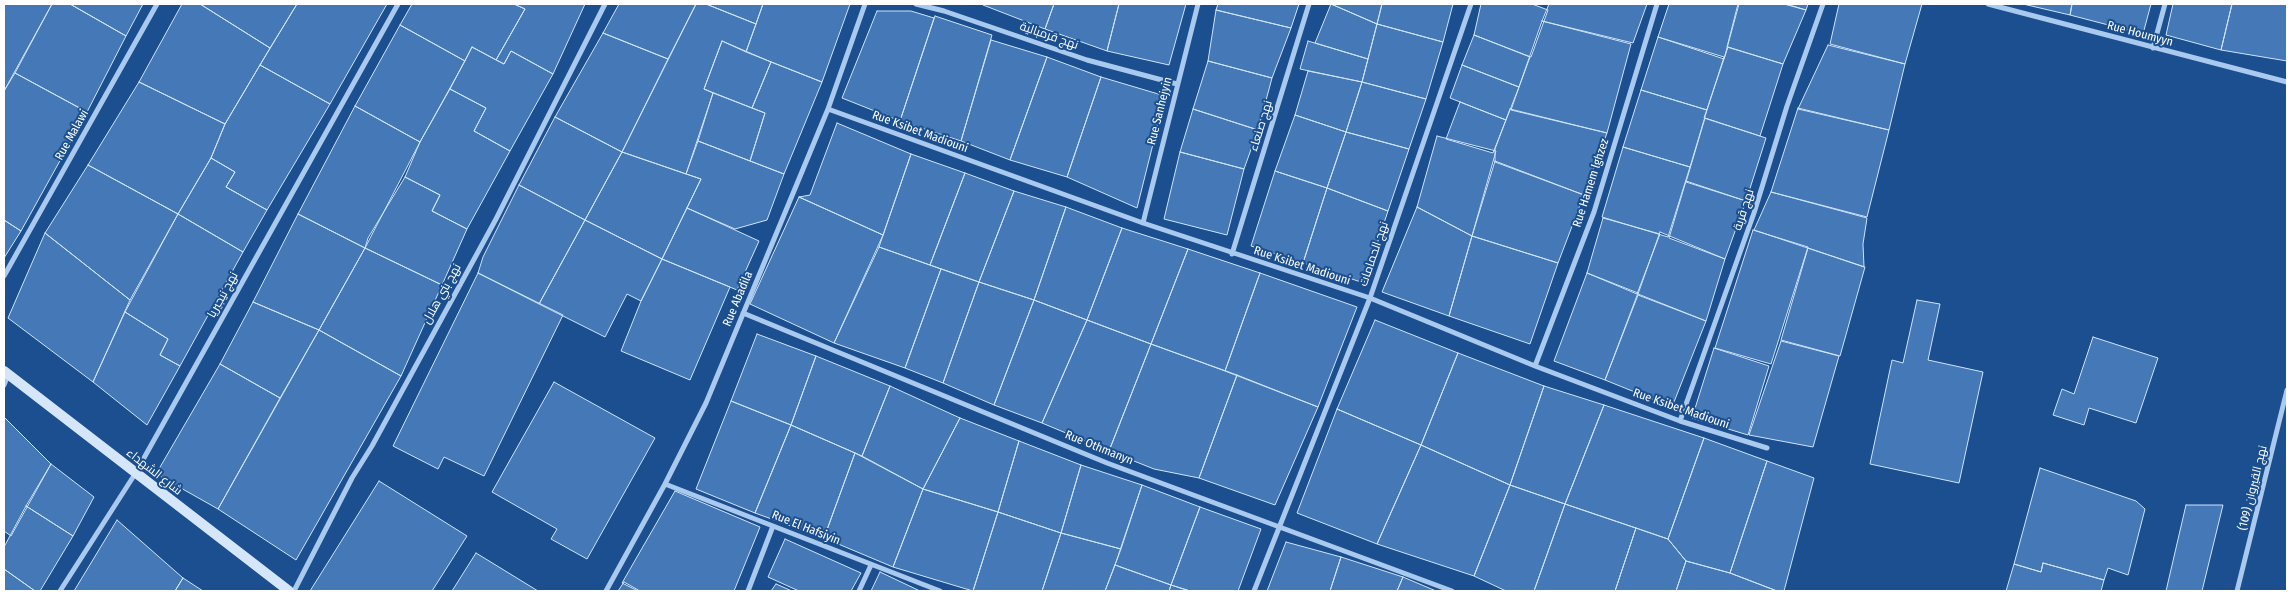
<!DOCTYPE html>
<html>
<head>
<meta charset="utf-8">
<style>
	body { margin:0 }
	#map { position:relative; width:2291px; height:595px; overflow:hidden; background:#1b4f8f; font-family:"Fira Sans Condensed",sans-serif }
	canvas { display:block }
	.frame { position:absolute; inset:0; border:5px solid #fff; pointer-events:none }
</style>
</head>
<body>
<div id="map">
<canvas width="2291" height="595"></canvas>
<div class="frame"></div>
</div>
<script>
const g = document.querySelector('canvas').getContext('2d');
g.lineJoin = 'round';
function fillPath(path, color) { g.fillStyle = color; g.fill(path, 'evenodd'); }
const shape = rows => new Path2D(rows.map(r => 'M' + r).join(''));
function strokePath(path, color, width, dash) { g.strokeStyle = color; g.lineWidth = width; g.lineCap = dash ? 'butt' : 'round'; g.setLineDash(dash || []); g.stroke(path); }
function write(font, color, halo, rows, align = 'center') {
  g.font = font + ' "Fira Sans Condensed",Cairo,sans-serif'; g.lineWidth = 4; g.setLineDash([]); g.textBaseline = 'middle'; g.strokeStyle = halo; g.fillStyle = color; for (const [text, x, y, turn = 0] of rows) {
    g.save(); g.translate(x, y); g.rotate((+turn || 0) * Math.PI / 180); g.textAlign = isNaN(turn) ? turn : align; if (halo) g.strokeText(text, 0, 0); g.fillText(text, 0, 0); g.restore();
  }
}
const building = shape([
	[4,4,52,4,4,91,4,4],
	[52,4,70,4,126,36,87,112,15,73,52,4],
	[70,4,143,4,126,36,70,4],
	[182,4,200,4,270,48,225,124,139,82,182,4],
	[200,4,297,4,270,48,200,4],
	[297,4,387,4,330,104,260,65,297,4],
	[412,4,514,4,525,9,496,60,472,47,465,61,400,25,412,4],
	[514,4,585,4,553,74,511,51,504,64,496,60,525,9,514,4],
	[619,4,696,4,668,59,603,33,619,4],
	[696,4,706,4,756,24,746,52,722,41,704,89,713,93,686,174,622,152,696,4],
	[706,4,763,4,756,24,706,4],
	[763,4,850,4,822,82,746,52,763,4],
	[984,4,1054,4,1045,29,983,5,984,4],
	[1054,4,1119,4,1107,51,1045,29,1054,4],
	[1119,4,1186,4,1169,65,1107,51,1119,4],
	[1218,4,1299,4,1291,28,1216,10,1218,4],
	[1331,4,1382,4,1377,24,1331,4],
	[1331,4,1377,24,1368,59,1315,43,1331,4],
	[1382,4,1453,4,1443,42,1377,24,1382,4],
	[1481,4,1532,4,1548,10,1531,57,1474,35,1481,4],
	[1549,4,1647,4,1633,43,1542,21,1549,4],
	[1669,4,1739,4,1724,59,1658,37,1669,4],
	[1738,4,1784,4,1806,10,1783,64,1727,47,1738,4],
	[1786,4,1808,4,1806,10,1786,4],
	[1839,4,1922,4,1905,64,1830,44,1839,4],
	[2023,4,2072,4,2070,15,2023,4],
	[2072,4,2151,4,2143,34,2070,15,2072,4],
	[2173,4,2232,4,2221,50,2166,35,2173,4],
	[2232,4,2287,4,2287,61,2221,50,2232,4],
	[1216,10,1291,28,1272,78,1208,61,1216,10],
	[877,11,911,11,934,18,900,121,842,98,877,11],
	[935,16,992,35,961,141,900,121,935,16],
	[1542,21,1631,44,1607,133,1511,110,1542,21],
	[1377,24,1443,42,1426,99,1362,82,1377,24],
	[400,25,465,61,420,142,355,106,400,25],
	[603,33,668,59,622,152,555,117,603,33],
	[1474,35,1530,57,1519,87,1462,65,1474,35],
	[1658,37,1724,57,1707,110,1641,90,1658,37],
	[991,40,1047,57,1010,160,961,141,991,40],
	[722,41,771,62,752,108,704,89,722,41],
	[1308,41,1368,59,1362,82,1300,69,1308,41],
	[1828,45,1905,64,1889,130,1798,109,1828,45],
	[472,47,504,64,511,51,553,74,510,151,474,131,486,108,450,89,472,47],
	[1728,47,1783,64,1760,136,1704,118,1728,47],
	[1047,57,1101,77,1067,177,1010,160,1047,57],
	[1208,61,1272,78,1258,130,1193,109,1208,61],
	[771,62,822,82,784,174,750,161,765,113,752,108,771,62],
	[260,65,330,104,267,210,226,187,235,172,211,158,225,124,260,65],
	[1462,65,1519,87,1506,120,1450,98,1462,65],
	[1308,71,1362,82,1346,132,1295,115,1308,71],
	[15,73,87,112,21,231,4,220,4,91,15,73],
	[1101,77,1165,96,1137,208,1067,177,1101,77],
	[139,82,225,124,211,158,178,214,88,165,139,82],
	[1362,82,1426,99,1409,149,1346,132,1362,82],
	[450,89,486,108,474,131,510,151,467,229,432,211,440,195,405,177,420,142,450,89],
	[1641,90,1707,110,1690,167,1623,147,1641,90],
	[713,93,765,113,750,161,698,141,713,93],
	[1460,102,1506,120,1493,153,1446,139,1460,102],
	[355,106,420,142,365,248,298,214,355,106],
	[1798,108,1889,130,1867,217,1771,192,1798,108],
	[1193,109,1258,130,1244,169,1180,152,1193,109],
	[1510,109,1607,133,1584,195,1495,162,1495,149,1510,109],
	[1295,115,1346,132,1327,188,1275,171,1295,115],
	[555,117,622,152,585,220,519,185,555,117],
	[1705,118,1766,138,1746,201,1686,182,1705,118],
	[837,123,911,154,883,235,799,197,810,195,837,123],
	[1346,132,1409,149,1388,211,1327,188,1346,132],
	[1437,136,1496,151,1472,236,1417,207,1437,136],
	[698,141,784,174,767,220,735,229,687,208,701,179,686,174,698,141],
	[1623,147,1690,167,1668,237,1602,217,1623,147],
	[622,152,701,179,662,259,585,220,622,152],
	[1180,152,1244,169,1227,235,1164,219,1180,152],
	[911,154,965,173,930,265,879,247,911,154],
	[211,158,235,172,226,187,267,210,243,252,178,214,211,158],
	[1495,161,1584,195,1558,263,1472,236,1495,161],
	[88,165,178,214,130,300,45,233,88,165],
	[1275,171,1327,188,1303,263,1251,246,1275,171],
	[965,173,1014,191,979,282,930,265,965,173],
	[405,177,440,195,432,211,467,229,442,285,365,248,368,238,405,177],
	[1686,181,1746,201,1725,259,1669,238,1686,181],
	[519,185,585,220,539,304,478,273,483,257,519,185],
	[1327,188,1388,211,1364,283,1303,263,1327,188],
	[1014,191,1066,207,1034,300,979,282,1014,191],
	[1771,192,1867,218,1863,244,1864,267,1754,230,1771,192],
	[799,197,883,235,834,343,750,304,799,197],
	[1066,207,1122,228,1087,320,1034,300,1066,207],
	[1417,207,1472,236,1449,316,1382,292,1417,207],
	[687,208,759,241,737,290,662,259,687,208],
	[178,214,243,252,180,366,160,355,168,339,125,312,178,214],
	[298,214,365,248,319,330,253,302,298,214],
	[1603,218,1660,234,1637,294,1587,273,1603,218],
	[4,220,21,231,4,258,4,220],
	[585,220,662,259,641,301,627,294,605,337,539,304,585,220],
	[1122,228,1188,249,1151,344,1087,320,1122,228],
	[1753,230,1808,247,1771,364,1715,348,1753,230],
	[1660,232,1725,259,1706,321,1638,294,1660,232],
	[45,233,130,300,93,382,8,318,45,233],
	[1472,236,1558,263,1530,344,1449,316,1472,236],
	[879,247,941,269,905,368,834,343,879,247],
	[365,248,442,285,401,376,319,330,365,248],
	[1808,248,1865,267,1840,356,1781,340,1808,248],
	[1188,249,1260,273,1225,371,1151,344,1188,249],
	[662,259,730,287,690,380,621,351,641,301,662,259],
	[941,269,979,282,943,383,905,368,941,269],
	[478,273,563,315,484,476,444,457,438,469,393,446,478,273],
	[1260,273,1357,307,1318,407,1225,371,1260,273],
	[1587,273,1638,293,1605,380,1554,361,1587,273],
	[979,282,1034,300,994,405,943,383,979,282],
	[1638,295,1706,321,1672,407,1605,380,1638,295],
	[1034,300,1087,320,1042,423,994,405,1034,300],
	[1917,300,1940,304,1928,360,1983,372,1959,483,1870,464,1892,360,1903,363,1917,300],
	[253,302,319,330,280,398,220,364,253,302],
	[125,312,168,339,160,355,180,366,147,425,93,382,125,312],
	[1087,320,1151,344,1109,451,1042,423,1087,320],
	[1375,320,1458,353,1421,445,1337,409,1375,320],
	[319,330,401,376,296,560,218,509,319,330],
	[757,334,816,356,791,425,731,401,757,334],
	[2093,337,2158,358,2136,423,2089,408,2084,425,2053,415,2062,389,2074,394,2093,337],
	[1781,341,1839,356,1813,447,1749,435,1781,341],
	[1151,344,1237,375,1199,478,1154,469,1109,451,1151,344],
	[1714,348,1769,366,1748,435,1692,418,1714,348],
	[1458,353,1544,386,1510,485,1421,445,1458,353],
	[816,356,890,386,862,456,791,425,816,356],
	[220,364,280,398,218,509,156,474,220,364],
	[1237,375,1318,407,1275,505,1199,478,1237,375],
	[554,382,655,438,587,559,551,539,557,529,492,492,554,382],
	[890,386,960,418,923,489,862,456,890,386],
	[1544,386,1604,405,1565,504,1510,485,1544,386],
	[731,401,791,425,755,513,696,489,731,401],
	[1604,405,1704,438,1668,539,1565,504,1604,405],
	[1337,409,1421,445,1377,544,1297,513,1337,409],
	[4,417,51,464,11,536,4,531,4,417],
	[960,418,1019,441,998,512,923,489,960,418],
	[791,425,855,453,824,538,755,513,791,425],
	[1704,438,1767,461,1730,573,1686,561,1668,539,1704,438],
	[1019,441,1081,465,1061,533,998,512,1019,441],
	[1421,445,1510,485,1474,576,1377,544,1421,445],
	[855,453,923,489,893,567,824,538,855,453],
	[1767,461,1814,478,1784,591,1777,591,1730,573,1767,461],
	[51,464,94,497,73,536,26,506,51,464],
	[1081,465,1142,485,1121,549,1061,533,1081,465],
	[2040,468,2136,501,2145,509,2128,575,2108,568,2104,580,2043,563,2041,572,2014,564,2040,468],
	[379,481,467,536,432,591,310,591,379,481],
	[1142,485,1200,507,1171,585,1115,565,1142,485],
	[1510,485,1565,504,1534,591,1506,591,1474,576,1510,485],
	[923,489,998,512,973,591,893,567,923,489],
	[675,491,760,527,734,591,638,591,622,583,675,491],
	[1565,504,1636,528,1615,591,1534,591,1565,504],
	[2186,505,2223,505,2202,591,2166,591,2186,505],
	[26,506,73,536,40,591,35,591,4,569,4,547,26,506],
	[1200,507,1261,529,1238,591,1190,591,1171,585,1200,507],
	[998,512,1061,533,1042,591,973,591,998,512],
	[117,520,183,578,175,591,74,591,117,520],
	[1636,528,1668,539,1686,561,1676,591,1615,591,1636,528],
	[1061,533,1121,549,1105,591,1042,591,1061,533],
	[785,539,861,573,851,591,799,591,768,577,785,539],
	[1286,542,1341,557,1330,591,1267,591,1286,542],
	[476,553,538,591,452,591,476,553],
	[1341,557,1403,577,1397,591,1330,591,1341,557],
	[1686,561,1730,573,1777,591,1676,591,1686,561],
	[2043,563,2104,580,2101,591,2006,591,2014,564,2041,572,2043,563],
	[1115,565,1171,585,1169,591,1105,591,1115,565],
	[4,569,35,591,4,591,4,569],
	[880,572,920,591,871,591,880,572],
	[1403,577,1436,591,1397,591,1403,577],
	[183,578,203,591,175,591,183,578],
	[624,582,640,591,618,591,624,582],
	[776,584,792,591,771,591,776,584],
	[1171,585,1190,591,1169,591,1171,585]
]);
const street = shape([
	[916,4,944,11,1087,60,1177,84],
	[1988,4,2287,82],
	[2153,48,2165,4],
	[828,109,1143,223,1370,298,1535,366,1680,421,1767,448],
	[1143,223,1198,4],
	[1232,254,1309,4],
	[4,276,157,4],
	[743,313,1107,463,1452,591],
	[1535,366,1594,212,1657,4],
	[4,385,8,375],
	[1680,421,1754,213,1787,106,1823,4],
	[665,484,940,591],
	[60,591,135,474,398,4],
	[294,591,352,478,372,446,496,219,605,4],
	[606,591,665,484,706,403,828,109,865,4],
	[748,591,773,526],
	[859,591,871,565],
	[1254,591,1370,298,1471,4],
	[2237,591,2287,390]
]);
const secondary = shape([
	[4,371,289,591]
]);
const streetNames = [
	["Rue Houmyyn",2140,34,15],
	["نهج قرمبالية",1049,36,19],
	["Rue Sanhejyin",1160,111,-76],
	["نهج صنعاء",1261,126,-73],
	["Rue Ksibet Madiouni",920,132,20],
	["Rue Malawi",72,135,-61],
	["Rue Hamem lghzez",1591,183,-72],
	["نهج قربة",1744,210,-72],
	["نهج الحمامات",1374,254,-71],
	["Rue Ksibet Madiouni",1302,266,18],
	["نهج بني هلال",442,294,-61],
	["نهج نيجيريا",223,295,-61],
	["Rue Abadila",738,299,-67],
	["Rue Ksibet Madiouni",1681,409,19],
	["Rue Othmanyn",1099,448,22],
	["شارع الشهداء",154,472,38],
	["نهج القيروان (109)",2253,488,-76],
	["Rue El Hafsiyin",806,528,22]
];
fillPath(building, '#4478b7');
strokePath(building, '#cfe3fa', 1);
strokePath(street, '#a9c9ee', 5);
strokePath(secondary, '#d6e6fa', 10);
write('12px', '#fff', '#1b4f8f', streetNames);
</script>
</body>
</html>
